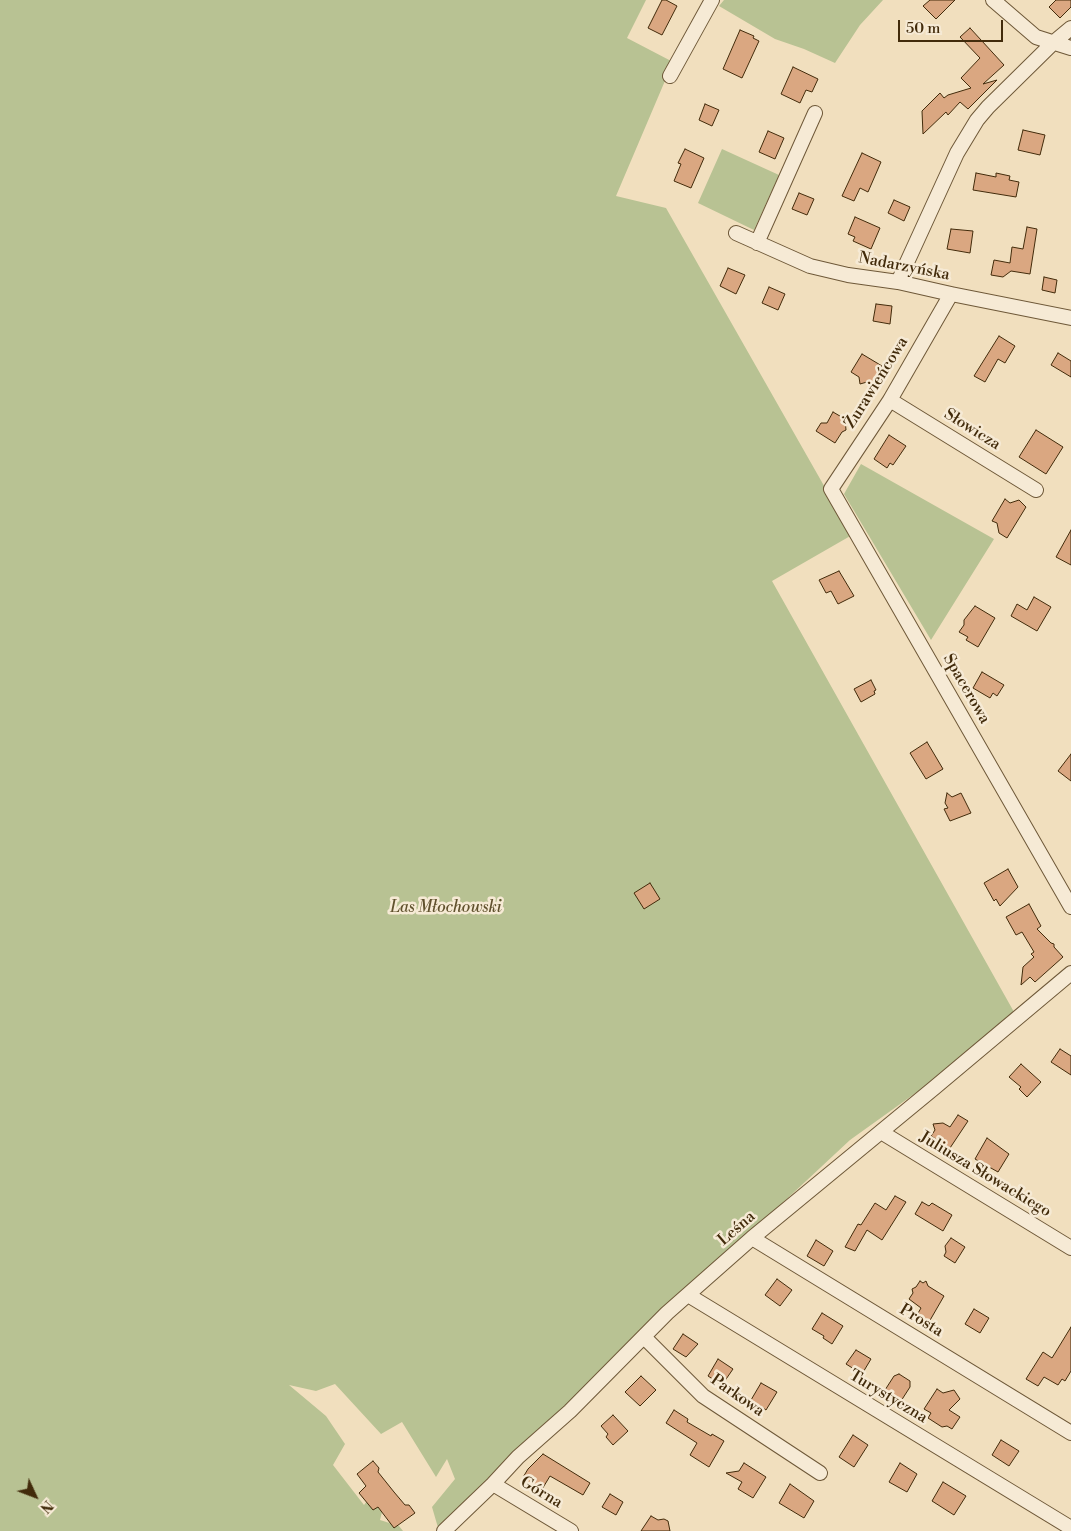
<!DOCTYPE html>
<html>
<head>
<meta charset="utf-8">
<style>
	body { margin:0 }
	#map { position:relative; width:1071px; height:1531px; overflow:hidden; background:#f1dfbe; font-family:"Libre Bodoni",serif }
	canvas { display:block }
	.north { position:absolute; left:10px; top:1471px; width:50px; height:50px; -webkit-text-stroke:4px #f6ead5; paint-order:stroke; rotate:133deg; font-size:14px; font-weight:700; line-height:20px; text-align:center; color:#422b0b }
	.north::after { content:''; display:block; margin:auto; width:18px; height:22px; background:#422b0b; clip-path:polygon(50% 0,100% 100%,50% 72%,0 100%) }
	.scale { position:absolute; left:898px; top:20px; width:105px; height:22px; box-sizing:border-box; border:2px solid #422b0b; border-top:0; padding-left:6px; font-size:15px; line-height:18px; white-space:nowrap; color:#422b0b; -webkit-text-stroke:4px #f6ead5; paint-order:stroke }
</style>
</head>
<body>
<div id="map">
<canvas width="1071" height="1531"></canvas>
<div class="north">N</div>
<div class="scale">50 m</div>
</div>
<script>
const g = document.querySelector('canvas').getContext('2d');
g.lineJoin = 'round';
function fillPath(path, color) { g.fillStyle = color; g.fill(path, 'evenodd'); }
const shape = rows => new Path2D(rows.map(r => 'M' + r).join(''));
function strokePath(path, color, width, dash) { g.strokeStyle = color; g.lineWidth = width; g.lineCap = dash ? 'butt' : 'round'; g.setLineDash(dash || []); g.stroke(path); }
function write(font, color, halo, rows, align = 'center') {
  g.font = font + ' "Libre Bodoni",serif'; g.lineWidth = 5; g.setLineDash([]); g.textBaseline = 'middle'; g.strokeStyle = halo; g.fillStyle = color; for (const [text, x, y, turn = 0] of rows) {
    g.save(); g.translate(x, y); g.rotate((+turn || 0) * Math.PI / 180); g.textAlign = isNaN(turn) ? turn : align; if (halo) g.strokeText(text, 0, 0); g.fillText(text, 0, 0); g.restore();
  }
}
const green = shape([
	[0,0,646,0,627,38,673,62,616,196,666,208,852,535,772,581,1014,1012,949,1069,850,1140,538,1431,439,1531,432,1507,455,1479,447,1459,436,1477,402,1422,381,1434,335,1384,316,1391,289,1385,326,1416,345,1444,333,1465,364,1505,371,1496,384,1504,380,1520,399,1526,403,1531,0,1531],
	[724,0,883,0,860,25,835,63,804,49,775,39,719,6],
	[722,149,779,175,754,230,698,203],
	[861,464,994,539,931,640,844,494]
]);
const building = shape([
	[662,0,666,0,677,6,662,35,648,28,662,0],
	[930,0,955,0,936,19,923,6,930,0],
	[1056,0,1071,0,1071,7,1060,18,1049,7,1056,0],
	[970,28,1004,65,983,84,997,80,968,109,960,102,948,115,946,112,923,134,922,111,940,93,944,98,948,95,971,88,961,78,980,58,960,37,970,28],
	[740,30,754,36,753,38,759,41,742,78,723,69,740,30],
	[793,67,818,79,812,92,806,90,800,103,781,94,793,67],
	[705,104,719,110,712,126,699,120,705,104],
	[1023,130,1045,135,1040,155,1018,150,1023,130],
	[768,131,784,138,775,159,759,152,768,131],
	[685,149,704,158,691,188,674,181,681,164,678,163,685,149],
	[862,153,881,162,868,192,860,188,854,201,842,196,862,153],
	[976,173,996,177,996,173,1010,176,1009,180,1019,182,1016,197,973,190,976,173],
	[799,193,814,199,807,215,792,209,799,193],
	[894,200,910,207,904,221,888,213,894,200],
	[855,217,880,228,871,249,853,241,855,237,848,234,855,217],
	[1027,227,1037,229,1030,274,1011,271,1003,277,991,275,994,260,1010,263,1012,247,1023,249,1027,227],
	[951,229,973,231,970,253,947,249,951,229],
	[728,268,745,275,736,294,720,286,728,268],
	[1044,277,1057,280,1055,293,1042,290,1044,277],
	[769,287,785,294,778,310,762,303,769,287],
	[876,304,892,306,890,324,873,321,876,304],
	[999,336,1015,346,1005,363,998,359,985,382,974,376,999,336],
	[1058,353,1071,361,1071,377,1051,365,1058,353],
	[862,354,882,366,872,385,867,382,860,384,859,377,851,372,862,354],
	[833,412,845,419,846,430,842,432,835,443,816,431,821,423,827,423,833,412],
	[1036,430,1063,447,1046,474,1019,457,1036,430],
	[889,435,906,446,893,465,890,463,887,468,874,459,889,435],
	[1005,499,1010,503,1019,500,1026,507,1007,538,999,533,997,523,992,521,1005,499],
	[1071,530,1071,565,1056,557,1071,530],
	[839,571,854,596,838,604,831,591,826,593,819,580,839,571],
	[1034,597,1051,607,1037,631,1011,616,1017,604,1027,610,1034,597],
	[975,606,995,618,978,647,966,640,968,637,959,632,964,625,964,620,975,606],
	[982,672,1004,685,997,696,993,693,990,698,973,688,982,672],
	[871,680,876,690,874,691,875,694,861,702,854,689,871,680],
	[927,742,943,769,926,779,910,753,927,742],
	[1071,754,1071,781,1058,771,1071,754],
	[947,793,952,797,961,793,971,813,950,821,944,809,948,808,945,803,947,793],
	[1008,869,1018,887,1000,906,996,899,994,901,984,883,1008,869],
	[650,883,660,899,644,909,634,893,650,883],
	[1029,904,1041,926,1037,929,1051,943,1054,944,1054,947,1063,957,1035,982,1030,977,1021,985,1023,967,1034,957,1031,954,1034,952,1022,932,1016,935,1006,917,1029,904],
	[1060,1049,1071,1056,1071,1075,1051,1062,1060,1049],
	[1021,1064,1041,1082,1027,1097,1019,1089,1021,1087,1009,1077,1021,1064],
	[958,1115,968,1121,950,1148,931,1136,935,1130,933,1124,943,1123,950,1127,958,1115],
	[987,1138,1009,1154,998,1172,975,1159,987,1138],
	[895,1196,906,1202,882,1240,867,1230,855,1251,845,1247,858,1224,861,1225,875,1203,886,1210,895,1196],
	[922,1202,929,1206,932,1203,952,1215,943,1231,915,1214,922,1202],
	[951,1238,965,1247,955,1263,944,1256,946,1252,945,1246,951,1238],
	[816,1240,833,1251,824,1266,807,1256,816,1240],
	[777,1279,792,1290,780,1306,765,1295,777,1279],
	[920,1281,923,1283,926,1281,928,1286,944,1296,929,1322,917,1315,921,1308,909,1299,913,1293,912,1289,916,1287,920,1281],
	[974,1309,989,1318,980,1333,965,1324,974,1309],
	[822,1313,843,1326,832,1344,823,1338,824,1336,812,1329,822,1313],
	[1071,1327,1071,1371,1065,1381,1062,1379,1058,1385,1044,1377,1038,1386,1026,1379,1043,1352,1052,1358,1071,1327],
	[683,1334,698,1344,686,1357,673,1349,683,1334],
	[856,1350,871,1359,862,1374,846,1364,856,1350],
	[718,1359,733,1369,722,1385,708,1376,718,1359],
	[899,1374,910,1381,910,1387,901,1401,885,1390,894,1376,899,1374],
	[641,1376,656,1390,640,1406,625,1392,641,1376],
	[761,1383,777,1392,766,1410,751,1400,761,1383],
	[937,1389,943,1393,954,1390,960,1399,949,1410,960,1417,952,1429,947,1426,942,1427,928,1418,931,1413,924,1409,937,1389],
	[674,1410,688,1419,687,1422,711,1436,712,1434,724,1441,709,1467,690,1455,697,1443,666,1423,674,1410],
	[613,1415,628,1431,613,1445,606,1437,608,1434,601,1426,613,1415],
	[853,1435,868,1445,854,1467,839,1457,853,1435],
	[1001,1440,1019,1451,1009,1466,992,1455,1001,1440],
	[543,1454,590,1483,583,1495,550,1476,541,1491,522,1479,528,1469,543,1454],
	[373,1461,379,1468,378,1472,394,1492,405,1505,409,1505,415,1513,394,1528,378,1507,373,1510,359,1493,366,1486,357,1474,373,1461],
	[744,1463,766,1477,753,1498,738,1489,742,1482,726,1473,739,1471,744,1463],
	[900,1463,917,1474,907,1492,889,1482,900,1463],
	[943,1482,966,1496,954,1515,932,1501,943,1482],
	[790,1484,814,1501,804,1518,779,1503,790,1484],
	[610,1494,623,1502,616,1515,602,1507,610,1494],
	[651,1516,658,1520,664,1519,668,1521,670,1531,641,1531,651,1516]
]);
const minor = shape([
	[993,0,1036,37,1071,48],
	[670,76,712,0],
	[736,233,810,266,848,275,898,282,951,294,1071,318],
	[757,243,815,113],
	[898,282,957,153,977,120,988,107,1053,43,1071,28],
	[951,294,890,400,831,489,1071,907],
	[890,400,1036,490],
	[881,1132,1071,1248],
	[752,1238,1071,1433],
	[688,1295,1071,1528],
	[644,1337,703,1396,820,1473],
	[493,1484,571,1531],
	[444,1531,493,1484,518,1457,570,1411,667,1313,752,1238,934,1088,1071,973]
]);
const streetNames = [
	["Nadarzyńska",904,267,11],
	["Żurawieńcowa",877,383,-58],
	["Słowicza",972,430,32],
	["Spacerowa",966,689,60],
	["Juliusza Słowackiego",985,1175,31],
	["Leśna",737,1229,-41],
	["Prosta",921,1321,31],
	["Parkowa",737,1396,35],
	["Turystyczna",888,1397,31],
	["Górna",541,1493,31]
];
const parkNames = [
	["Las Młochowski",446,908]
];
fillPath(green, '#b8c293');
fillPath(building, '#daa781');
strokePath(building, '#422b0b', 1);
strokePath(minor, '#6e5838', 16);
strokePath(minor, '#f6ead5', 14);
write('16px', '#422b0b', '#f6ead5', streetNames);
write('italic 16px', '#60512d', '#f6ead5', parkNames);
</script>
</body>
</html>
